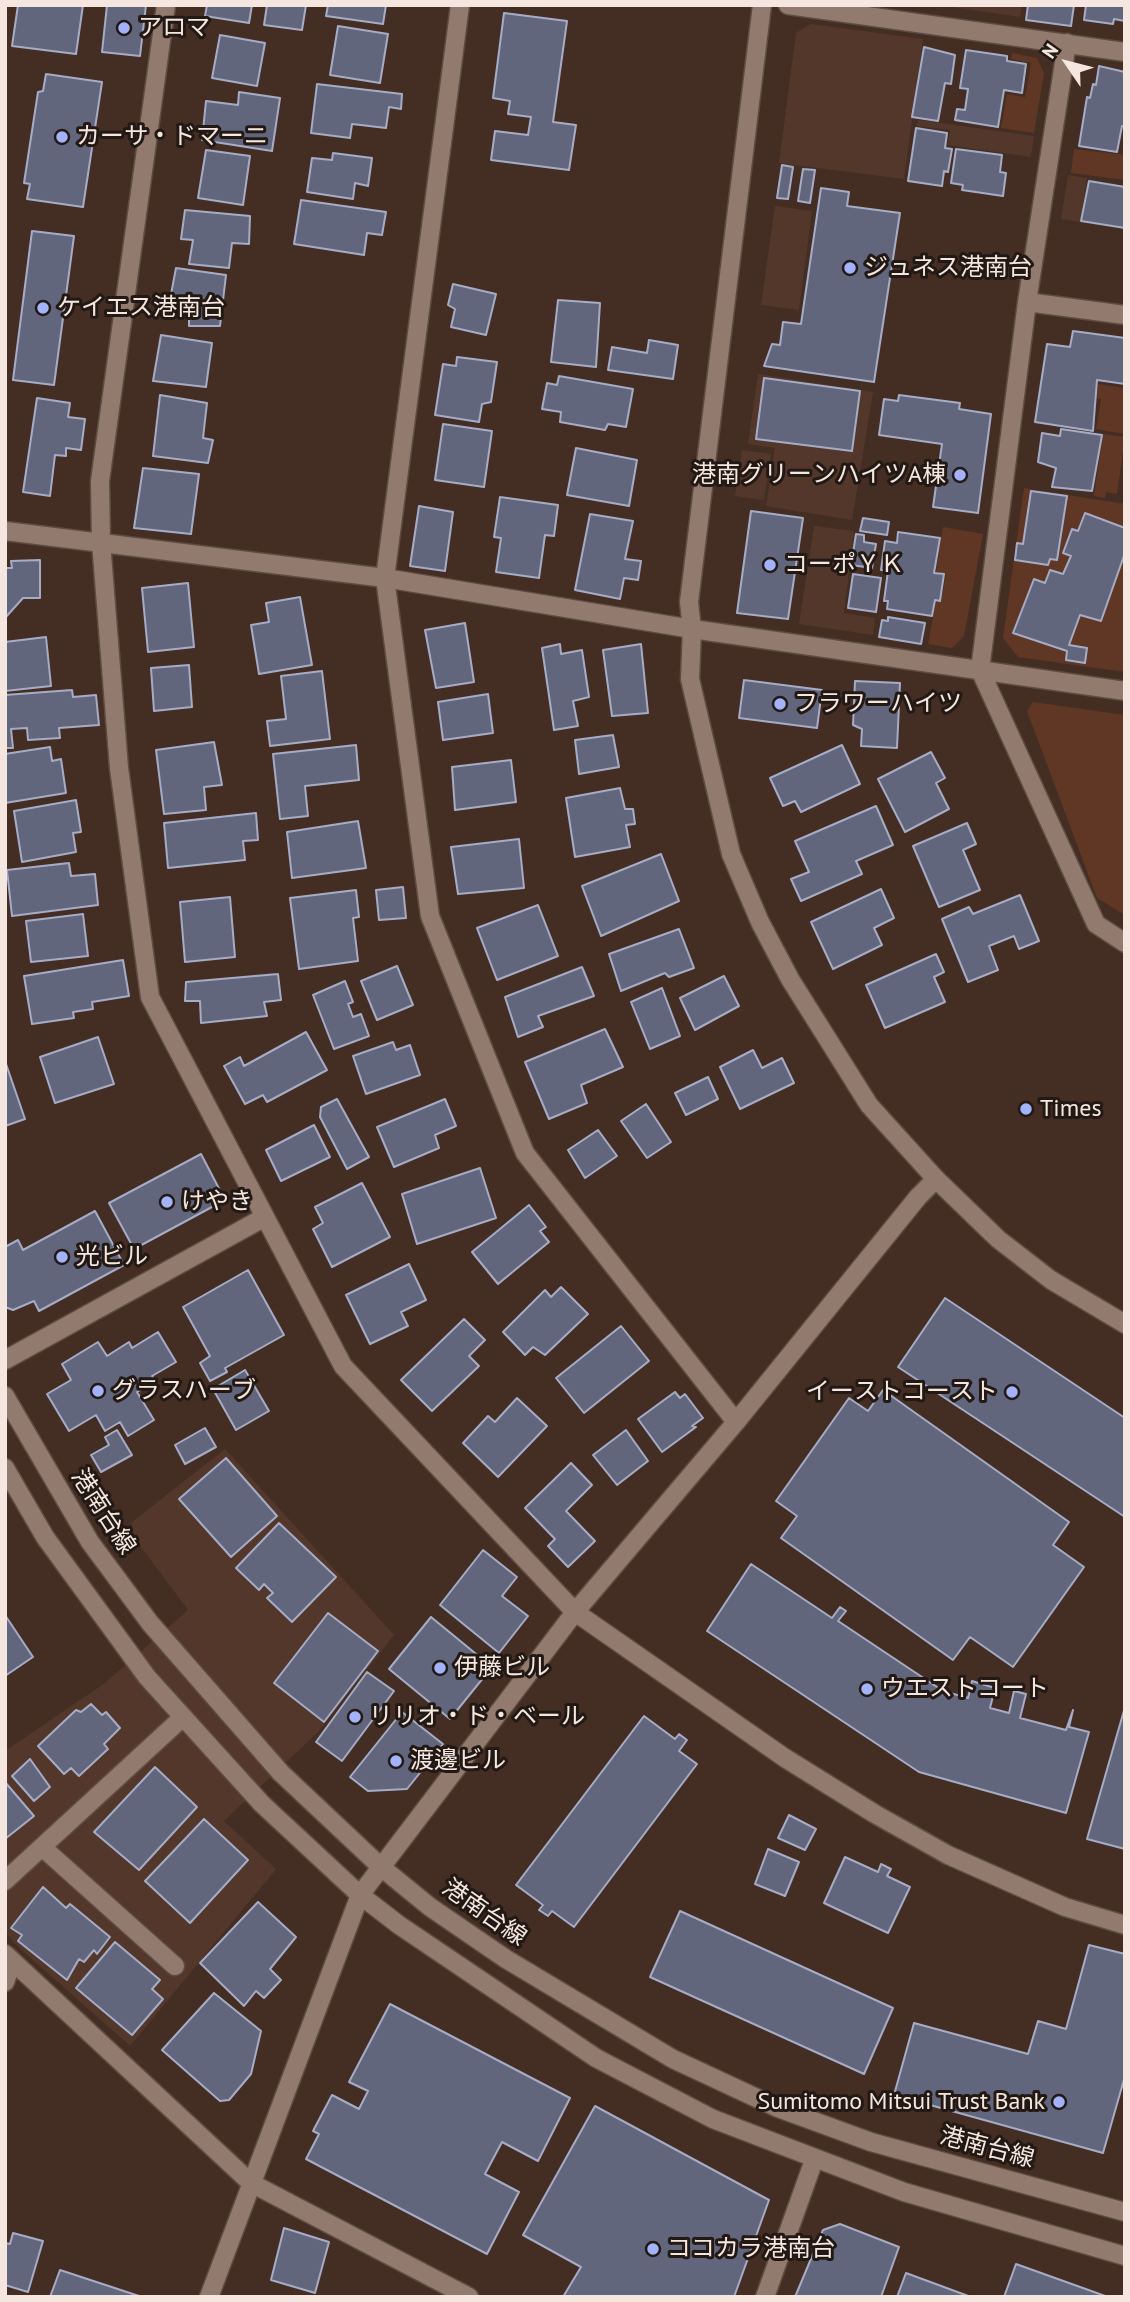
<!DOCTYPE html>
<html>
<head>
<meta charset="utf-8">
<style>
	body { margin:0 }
	#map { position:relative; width:1130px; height:2302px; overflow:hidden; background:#442e23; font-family:"PT Sans",sans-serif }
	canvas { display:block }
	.frame { position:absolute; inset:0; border:7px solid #f5e7e0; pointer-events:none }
	.north { position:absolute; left:1032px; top:28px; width:70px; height:70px; -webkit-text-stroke:5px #231914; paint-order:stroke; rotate:305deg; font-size:19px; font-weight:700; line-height:28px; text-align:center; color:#f5e7e0 }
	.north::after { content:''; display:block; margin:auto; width:24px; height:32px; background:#f5e7e0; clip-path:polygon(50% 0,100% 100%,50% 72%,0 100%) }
</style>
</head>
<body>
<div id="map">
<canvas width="1130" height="2302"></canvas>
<div class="frame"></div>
<div class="north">N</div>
</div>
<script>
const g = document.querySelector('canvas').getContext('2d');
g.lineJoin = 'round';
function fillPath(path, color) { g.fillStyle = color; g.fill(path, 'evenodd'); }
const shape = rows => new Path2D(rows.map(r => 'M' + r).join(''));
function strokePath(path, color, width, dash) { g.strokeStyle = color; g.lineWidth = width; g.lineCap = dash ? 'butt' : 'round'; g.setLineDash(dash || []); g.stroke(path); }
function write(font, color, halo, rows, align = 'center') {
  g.font = font + ' "PT Sans","Noto Sans JP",sans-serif'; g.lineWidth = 6; g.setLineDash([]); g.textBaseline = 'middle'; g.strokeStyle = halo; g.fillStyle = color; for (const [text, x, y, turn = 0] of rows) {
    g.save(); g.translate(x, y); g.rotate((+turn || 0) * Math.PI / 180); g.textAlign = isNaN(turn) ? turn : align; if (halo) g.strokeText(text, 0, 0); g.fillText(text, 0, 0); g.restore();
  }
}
const built = shape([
	[938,5,1022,5,1020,17],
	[811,24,923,39,904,179,779,163,796,33],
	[918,120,1034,136,1031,157,948,145,950,130,917,126],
	[1068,175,1087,178,1080,222,1061,219],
	[775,206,812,211,799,310,761,305],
	[758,374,873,392,852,520,766,506,775,448,748,444],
	[742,450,771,454,764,500,735,496],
	[814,526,854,531,844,613,875,618,873,635,799,624],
	[225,1449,394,1635,319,1731,224,1821,276,1869,130,2046,15,1944,5,1932,5,1751,105,1683,188,1610,132,1535,132,1522]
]);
const green = shape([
	[1012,53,1037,58,1044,73,1034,133,1001,128,1007,94,1025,97,1031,63,1011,59],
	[1074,149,1125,155,1125,180,1071,173],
	[1098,384,1125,388,1124,434,1096,429,1101,399,1096,398],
	[1103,434,1125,437,1117,494,1106,492,1105,498,1094,496],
	[1024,488,1125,504,1125,672,1018,657,1003,638],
	[943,527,983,534,964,636,952,648,928,644,936,601,941,602,946,574,936,572],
	[1033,702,1125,715,1125,915,1097,898,1027,711]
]);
const building = shape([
	[18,5,83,5,76,54,12,46,18,5],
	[107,5,146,5,140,56,102,52,107,5],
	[207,5,252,5,249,23,205,16,207,5],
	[267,5,306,5,302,30,264,25,267,5],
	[328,5,386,5,383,24,326,16,328,5],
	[1028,5,1074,5,1071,26,1026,20,1028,5],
	[1086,5,1125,5,1125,21,1114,19,1113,24,1084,20,1086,5],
	[504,13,567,21,553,122,576,125,569,170,491,160,495,131,528,135,531,117,508,114,510,101,493,98,504,13],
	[338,26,388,34,380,83,330,75,338,26],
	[220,35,265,43,257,86,212,78,220,35],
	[924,47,955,55,951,84,945,83,938,121,912,117,924,47],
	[966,50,1007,56,1007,61,1026,64,1022,93,1004,90,998,127,955,120,957,109,965,110,968,89,960,88,966,50],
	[1099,66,1125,72,1125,126,1122,126,1117,152,1079,146,1087,97,1090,98,1093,84,1096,85,1099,66],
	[46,74,102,82,83,207,27,199,30,184,24,183,38,92,43,91,46,74],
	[317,84,402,94,401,109,389,107,386,128,352,124,350,138,311,133,317,84],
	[239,92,280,98,272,151,202,140,206,101,238,105,239,92],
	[916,128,947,133,945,148,952,149,948,172,944,171,942,186,908,181,916,128],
	[956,149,1002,155,1000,172,1006,173,1003,196,962,190,963,185,951,183,956,149],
	[206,150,250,156,243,205,198,198,206,150],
	[333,153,372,158,368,186,355,183,353,199,307,192,312,158,332,160,333,153],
	[782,165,793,167,788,199,777,198,782,165],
	[803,169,815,170,810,203,798,201,803,169],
	[1089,181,1125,187,1125,228,1081,221,1089,181],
	[821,188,849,192,847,206,900,213,874,382,764,366,772,344,780,345,783,322,801,324,821,188],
	[301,200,386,212,382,235,367,233,364,255,294,244,301,200],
	[185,210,250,216,249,244,232,243,229,268,189,264,193,240,181,239,185,210],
	[32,231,74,236,54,385,13,380,32,231],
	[176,268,226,275,220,326,189,326,189,312,168,310,176,268],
	[453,284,496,294,486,335,451,327,455,309,448,305,453,284],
	[558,300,600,303,596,367,551,362,558,300],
	[1073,331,1125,338,1125,384,1097,380,1093,431,1035,422,1047,344,1070,347,1073,331],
	[161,335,212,343,206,387,153,381,161,335],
	[649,340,678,345,673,379,608,370,612,347,647,353,649,340],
	[457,357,497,362,491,402,482,404,479,422,435,415,443,364,456,366,457,357],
	[559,376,633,389,626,427,608,424,605,430,560,422,561,412,542,409,547,383,557,385,559,376],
	[764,378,860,391,852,451,756,439,764,378],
	[160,395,207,403,203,438,213,440,208,463,153,456,160,395],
	[899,395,960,403,959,409,991,414,978,513,933,507,942,444,879,435,884,399,898,401,899,395],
	[37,398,70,403,68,417,85,419,81,450,66,448,66,456,55,455,50,496,23,492,37,398],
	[443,424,492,431,484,487,435,480,443,424],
	[1061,429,1102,435,1092,491,1052,487,1056,468,1038,462,1042,433,1060,436,1061,429],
	[576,448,637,460,629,506,567,495,576,448],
	[143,468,199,474,191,534,134,528,143,468],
	[1031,491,1067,496,1057,560,1050,559,1048,565,1015,560,1017,543,1023,544,1031,491],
	[500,497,558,505,554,536,545,535,539,578,496,572,501,538,494,537,500,497],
	[419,506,453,512,445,571,410,566,419,506],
	[751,511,803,518,788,619,737,613,751,511],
	[1085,513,1125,528,1125,553,1101,621,1080,615,1069,645,1087,648,1085,663,1066,660,1067,651,1013,633,1034,579,1045,583,1050,570,1063,574,1071,556,1063,553,1072,529,1078,531,1085,513],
	[590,514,633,521,625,559,641,561,638,580,624,578,620,599,575,590,590,514],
	[863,518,889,522,887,535,860,531,863,518],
	[898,532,940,538,934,573,944,574,940,601,935,600,932,616,887,609,888,601,884,601,888,571,881,570,885,541,897,543,898,532],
	[856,534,864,535,864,542,876,544,872,568,851,565,856,534],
	[40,560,40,598,23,598,5,618,5,568,12,568,11,561,40,560],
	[853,574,881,578,876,612,848,608,853,574],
	[188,583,194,647,148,652,142,588,188,583],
	[300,597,312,665,259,674,251,625,269,622,266,603,300,597],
	[888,617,925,623,921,644,879,637,882,620,888,621,888,617],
	[465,623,474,682,436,688,425,630,465,623],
	[46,637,51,686,5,691,5,642,46,637],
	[560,644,561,654,582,650,589,697,573,701,578,726,554,730,542,648,560,644],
	[641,644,648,713,612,716,603,650,641,644],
	[189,665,192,707,154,711,151,668,189,665],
	[322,671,330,739,270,746,267,721,286,719,281,676,322,671],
	[744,680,822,690,817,728,739,718,744,680],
	[855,681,900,683,897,748,861,746,862,729,853,725,855,681],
	[72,690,73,697,96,695,99,725,59,728,60,738,28,740,27,728,11,729,13,748,5,748,5,695,72,690],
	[488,694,493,733,443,740,438,702,488,694],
	[613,735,619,767,579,774,575,740,613,735],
	[214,742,222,785,204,787,206,810,164,814,156,750,214,742],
	[356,745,359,780,305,786,308,816,280,819,273,754,356,745],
	[842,745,860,784,801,812,795,801,783,806,770,778,842,745],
	[50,747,52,761,61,759,66,793,5,803,5,754,50,747],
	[931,752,945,778,936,783,949,809,905,832,878,779,931,752],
	[511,760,516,802,455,810,452,767,511,760],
	[620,788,625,809,633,809,635,824,626,825,630,847,575,857,566,798,620,788],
	[76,800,81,832,73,833,76,852,22,862,14,811,76,800],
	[876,806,893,845,856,861,862,874,801,901,791,879,809,872,795,841,876,806],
	[256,813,258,840,243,841,245,860,168,868,164,823,256,813],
	[358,821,366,868,292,878,287,832,358,821],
	[967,823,976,844,963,850,980,890,939,907,913,846,967,823],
	[519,839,524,888,458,894,451,847,519,839],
	[661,854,679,901,601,936,582,886,661,854],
	[69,863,71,876,95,874,98,905,12,916,7,870,69,863],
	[403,887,406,918,379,920,376,890,403,887],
	[881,889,894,918,874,928,882,945,833,969,811,922,881,889],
	[356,890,359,917,353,918,358,961,299,969,290,898,356,890],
	[1020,895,1039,941,1019,949,1014,936,989,946,998,970,968,982,942,919,969,907,973,914,1020,895],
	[230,897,235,957,185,962,180,902,230,897],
	[538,905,558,956,497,980,477,928,538,905],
	[83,914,88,956,31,962,26,921,83,914],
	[679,929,694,968,669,977,665,973,621,991,609,954,679,929],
	[936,954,944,972,934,977,945,1002,885,1028,866,985,936,954],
	[123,960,129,996,92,1002,93,1009,73,1012,74,1018,32,1024,24,976,123,960],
	[397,966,413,1005,377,1020,361,981,397,966],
	[582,967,594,996,538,1016,543,1027,518,1037,505,997,582,967],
	[278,974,281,1000,264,1002,267,1016,201,1023,200,1001,185,1001,186,982,278,974],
	[724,976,739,1006,695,1030,680,998,724,976],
	[345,981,353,1002,348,1004,353,1017,361,1014,369,1036,334,1049,313,995,345,981],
	[662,988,680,1036,650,1049,631,1002,662,988],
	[605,1029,623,1067,581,1085,587,1103,549,1119,525,1062,605,1029],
	[306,1032,327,1070,267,1102,263,1095,245,1104,224,1066,240,1057,244,1066,306,1032],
	[98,1037,114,1084,55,1103,40,1057,98,1037],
	[393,1042,396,1050,410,1045,420,1075,366,1094,353,1056,393,1042],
	[753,1050,762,1068,782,1058,794,1083,740,1109,720,1067,753,1050],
	[5,1061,25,1119,5,1126,5,1061],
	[708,1077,718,1099,686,1115,675,1093,708,1077],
	[337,1099,369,1157,347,1169,320,1117,321,1107,337,1099],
	[445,1099,456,1126,435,1135,439,1148,394,1167,377,1127,445,1099],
	[646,1104,671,1142,647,1158,621,1121,646,1104],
	[314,1125,330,1157,281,1181,266,1150,314,1125],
	[598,1130,617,1156,585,1178,568,1150,598,1130],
	[201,1154,225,1200,134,1249,109,1203,201,1154],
	[480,1168,496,1218,417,1244,402,1194,480,1168],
	[362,1183,390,1237,332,1267,313,1229,323,1223,315,1207,362,1183],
	[529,1205,546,1227,540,1231,549,1242,498,1284,472,1252,529,1205],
	[95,1211,124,1265,39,1311,34,1301,13,1310,5,1307,5,1247,18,1240,23,1250,95,1211],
	[409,1264,426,1300,401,1312,408,1326,370,1344,346,1295,409,1264],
	[248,1270,284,1335,225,1368,227,1372,210,1381,200,1363,210,1356,183,1307,248,1270],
	[561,1287,588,1314,545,1355,533,1347,525,1355,503,1332,545,1290,551,1297,561,1287],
	[945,1298,1125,1418,1125,1517,898,1367,945,1298],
	[464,1319,485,1340,469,1356,479,1366,432,1411,401,1380,464,1319],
	[621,1326,649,1361,584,1413,556,1378,621,1326],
	[158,1332,176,1362,152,1376,156,1381,137,1392,154,1420,128,1436,120,1422,105,1431,96,1415,69,1431,47,1394,71,1380,62,1364,98,1342,107,1356,129,1342,132,1348,158,1332],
	[245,1370,269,1411,236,1430,213,1389,245,1370],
	[883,1390,1069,1522,1053,1545,1084,1567,1013,1667,970,1637,953,1660,781,1538,797,1516,776,1501,849,1398,868,1411,883,1390],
	[675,1392,680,1398,685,1394,703,1418,692,1426,696,1427,662,1452,638,1419,675,1392],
	[517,1398,547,1426,498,1477,463,1443,488,1416,495,1422,517,1398],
	[205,1428,216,1447,185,1464,175,1445,205,1428],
	[117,1430,132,1455,101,1472,91,1455,109,1445,105,1437,117,1430],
	[626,1430,648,1461,617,1485,593,1455,626,1430],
	[226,1458,277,1516,231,1557,179,1499,226,1458],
	[571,1463,592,1485,566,1511,595,1541,568,1567,548,1546,555,1539,525,1508,571,1463],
	[279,1523,336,1577,292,1622,267,1598,273,1593,264,1584,259,1590,236,1568,279,1523],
	[483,1550,517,1577,502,1596,528,1616,499,1653,440,1605,483,1550],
	[751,1564,832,1618,840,1607,846,1611,838,1621,943,1691,968,1698,972,1681,995,1688,990,1708,1009,1713,1014,1691,1026,1694,1020,1718,1066,1730,1073,1710,1069,1727,1089,1732,1066,1813,919,1772,707,1631,751,1564],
	[328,1613,378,1651,324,1722,274,1683,328,1613],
	[5,1615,33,1657,5,1676,5,1615],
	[431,1617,492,1667,450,1719,389,1669,431,1617],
	[367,1672,394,1691,342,1761,316,1742,367,1672],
	[91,1704,102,1715,106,1712,120,1728,104,1744,108,1749,79,1776,71,1768,64,1774,38,1746,76,1710,81,1712,91,1704],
	[1125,1707,1125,1849,1087,1839,1125,1707],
	[402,1712,443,1744,407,1789,368,1791,350,1777,402,1712],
	[644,1716,675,1739,679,1734,687,1740,679,1751,697,1764,574,1927,552,1911,548,1916,539,1910,543,1905,516,1885,644,1716],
	[30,1759,50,1787,34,1801,12,1776,30,1759],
	[155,1767,197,1807,139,1870,94,1832,155,1767],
	[5,1782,34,1816,5,1839,5,1782],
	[789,1815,816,1829,805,1850,778,1838,789,1815],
	[204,1819,248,1860,190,1923,145,1881,204,1819],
	[768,1849,799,1862,785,1896,755,1884,768,1849],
	[845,1857,878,1872,881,1864,891,1869,887,1876,910,1887,888,1933,824,1903,845,1857],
	[43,1887,66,1908,70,1904,110,1937,97,1954,94,1950,84,1962,79,1959,67,1980,18,1941,22,1935,11,1928,43,1887],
	[258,1902,296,1937,270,1969,281,1980,264,1998,256,1991,244,2006,200,1963,258,1902],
	[680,1911,893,2008,864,2074,650,1977,680,1911],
	[115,1942,160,1980,152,1989,163,1999,132,2035,76,1988,115,1942],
	[1089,1945,1125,1954,1125,2076,1103,2153,894,2095,914,2023,1028,2054,1038,2021,1066,2029,1089,1945],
	[214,1993,261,2031,251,2074,229,2100,220,2101,162,2050,214,1993],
	[390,2004,570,2098,538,2161,502,2142,485,2174,519,2192,487,2254,306,2159,319,2134,313,2131,332,2095,359,2109,368,2091,349,2082,390,2004],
	[595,2106,769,2200,734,2297,563,2297,581,2267,523,2235,595,2106],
	[840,2224,899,2247,881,2297,795,2297,823,2230,840,2224],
	[284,2228,329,2242,315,2293,271,2280,284,2228],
	[13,2233,43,2241,28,2292,5,2285,5,2243,10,2244,13,2233],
	[1016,2264,1108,2297,1004,2297,1016,2264],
	[60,2270,139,2296,50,2297,60,2270],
	[906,2273,971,2297,897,2297,906,2273]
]);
const service = shape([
	[42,1847,175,1966],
	[5,1881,183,1717]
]);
const minor = shape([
	[166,5,100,481,101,542,119,768,150,997,343,1366,575,1612,785,1758,875,1814,948,1855,1065,1907,1125,1925],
	[460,5,385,578,430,916,525,1153,736,1422],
	[762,5,689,602,692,629,690,679,731,854,760,922,790,979,869,1105,936,1179,998,1239,1051,1280,1125,1324],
	[788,5,1125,52],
	[1067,43,1027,302,980,670,1096,924,1125,943],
	[1027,302,1125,315],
	[5,531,385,578,692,629,1125,691],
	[5,1360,265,1217],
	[360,1895,575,1612,736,1422,918,1197,936,1179],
	[5,1954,251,2183,469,2297],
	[5,1982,12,1962],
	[765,2297,814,2160]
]);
const tertiary = shape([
	[5,1396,90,1542,150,1623,281,1773,381,1867,430,1907,506,1959,673,2059,778,2108,871,2142,1125,2212],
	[5,1468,45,1537,147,1677,262,1804,360,1895,399,1925,596,2058,713,2119,904,2192,1125,2256],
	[209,2297,360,1895]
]);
const markers = [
	[124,28,7,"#a3b2fc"],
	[62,137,7,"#a3b2fc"],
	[850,268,7,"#a3b2fc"],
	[43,308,7,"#a3b2fc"],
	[960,475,7,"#a3b2fc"],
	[770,565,7,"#a3b2fc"],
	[780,704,7,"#a3b2fc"],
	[1026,1109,7,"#a3b2fc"],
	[167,1202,7,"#a3b2fc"],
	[62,1257,7,"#a3b2fc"],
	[98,1391,7,"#a3b2fc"],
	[1012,1392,7,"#a3b2fc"],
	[440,1668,7,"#a3b2fc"],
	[867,1689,7,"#a3b2fc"],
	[355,1717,7,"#a3b2fc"],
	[396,1761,7,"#a3b2fc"],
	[1059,2102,7,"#a3b2fc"],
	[653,2249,7,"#a3b2fc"]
];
const poiNames = [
	["アロマ",138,28],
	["カーサ・ドマーニ",76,137],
	["ジュネス港南台",864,268],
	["ケイエス港南台",57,308],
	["港南グリーンハイツA棟",946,475,"right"],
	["コーポＹＫ",784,565],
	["フラワーハイツ",794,704],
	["Times",1040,1109],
	["けやき",181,1202],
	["光ビル",76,1257],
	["グラスハーブ",112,1391],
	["イーストコースト",998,1392,"right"],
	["伊藤ビル",454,1668],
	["ウエストコート",881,1689],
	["リリオ・ド・ベール",369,1717],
	["渡邊ビル",410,1761],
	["Sumitomo Mitsui Trust Bank",1045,2102,"right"],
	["ココカラ港南台",667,2249]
];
const streetNames = [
	["港南台線",103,1512,57],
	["港南台線",484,1913,35],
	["港南台線",987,2148,15]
];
fillPath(built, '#53372a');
fillPath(green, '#5f3724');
fillPath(building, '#61667d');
strokePath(building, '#a7acc6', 2);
strokePath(service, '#5e4c43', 21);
strokePath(minor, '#5e4c43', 21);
strokePath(tertiary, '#5e4c43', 21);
strokePath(service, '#937a6e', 18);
strokePath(minor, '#937a6e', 18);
strokePath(tertiary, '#937a6e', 18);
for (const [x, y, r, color] of markers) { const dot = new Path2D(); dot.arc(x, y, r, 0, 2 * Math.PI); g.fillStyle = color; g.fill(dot); strokePath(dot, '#231914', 2.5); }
write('24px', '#f5e7e0', '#231914', poiNames, 'left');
write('24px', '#f5e7e0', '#231914', streetNames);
</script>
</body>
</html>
